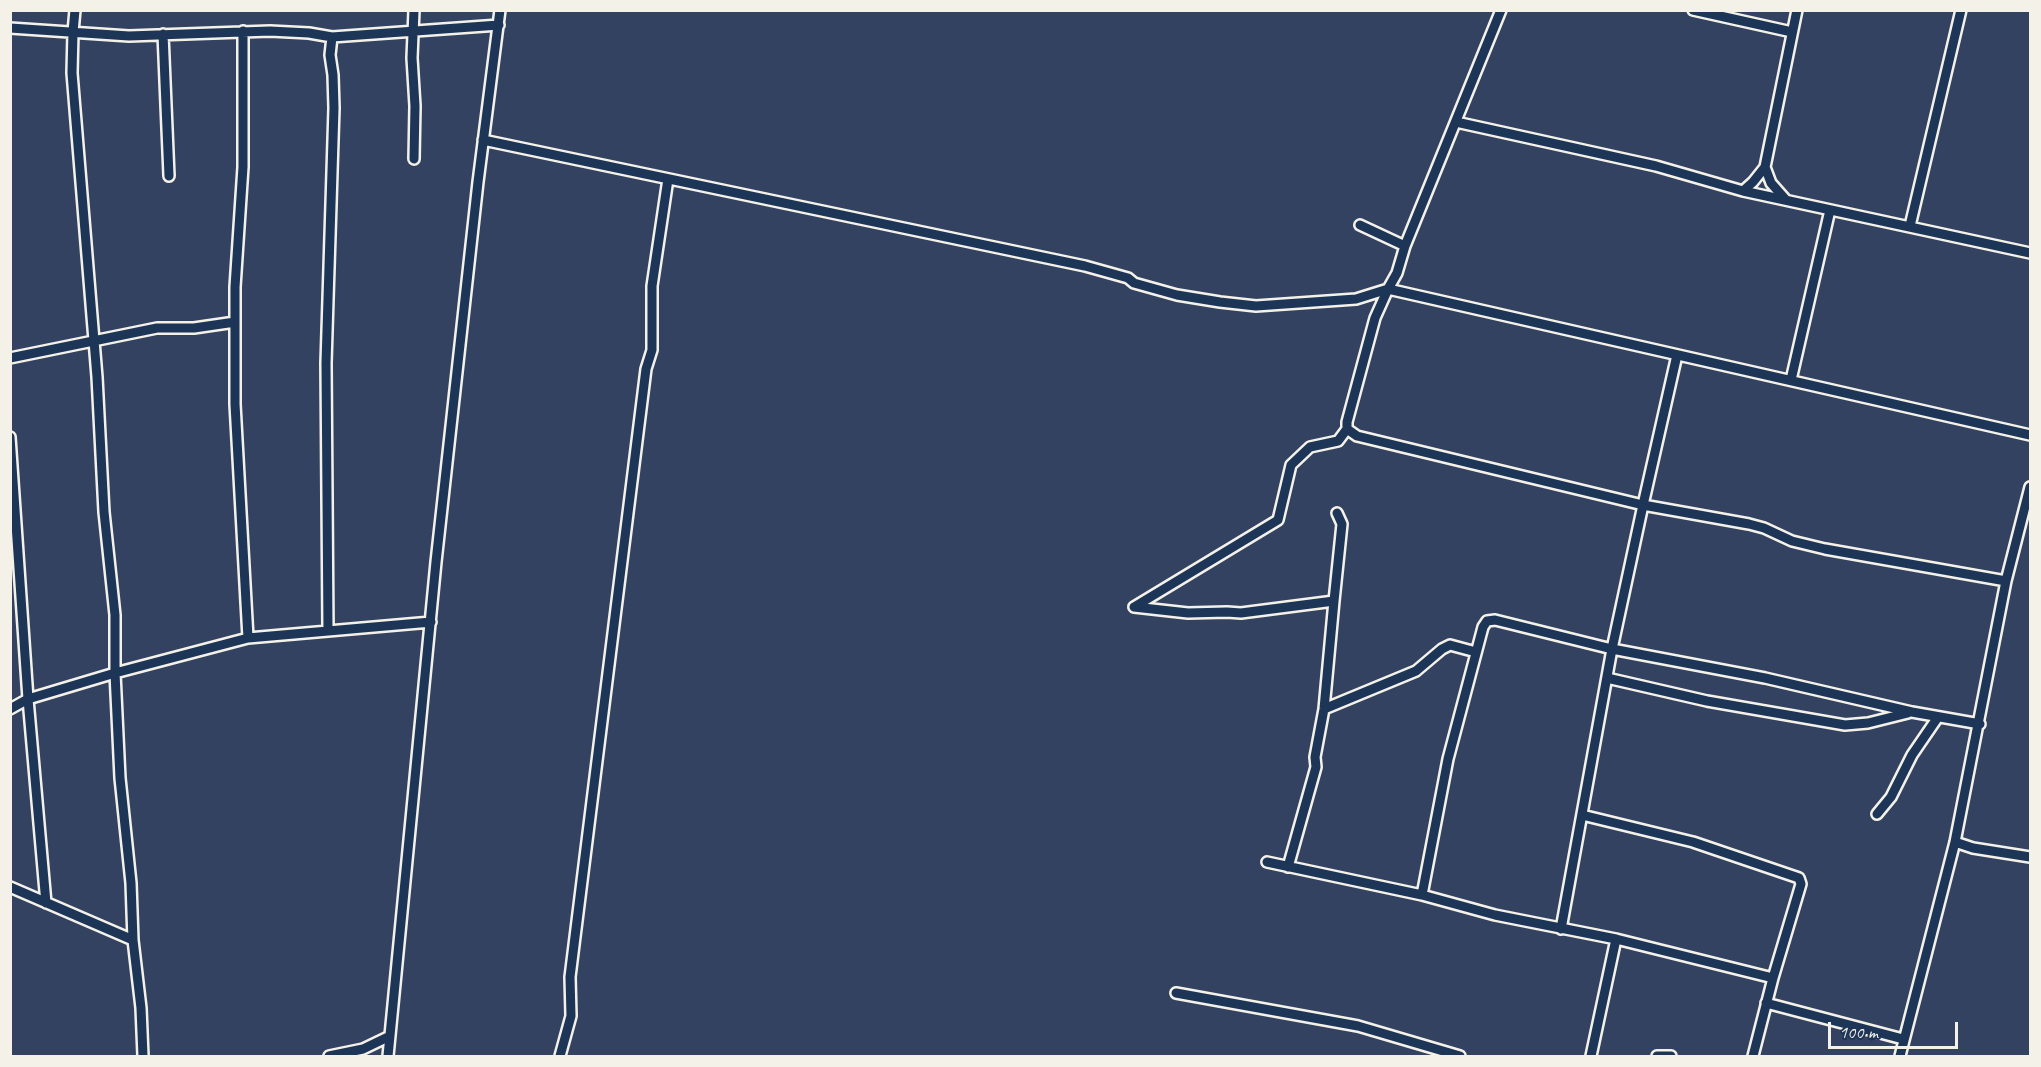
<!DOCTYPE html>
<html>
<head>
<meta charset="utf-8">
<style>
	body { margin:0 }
	#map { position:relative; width:2041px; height:1067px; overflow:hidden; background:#334260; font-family:Caveat,sans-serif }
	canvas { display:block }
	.frame { position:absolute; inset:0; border:12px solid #f4f1e8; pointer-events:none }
	.scale { position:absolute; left:1828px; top:1022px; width:130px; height:27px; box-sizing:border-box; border:3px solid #f4f1e8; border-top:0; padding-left:8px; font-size:18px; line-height:21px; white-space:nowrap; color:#f4f1e8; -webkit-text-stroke:4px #1d3557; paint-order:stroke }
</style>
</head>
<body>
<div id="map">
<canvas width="2041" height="1067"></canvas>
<div class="frame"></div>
<div class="scale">100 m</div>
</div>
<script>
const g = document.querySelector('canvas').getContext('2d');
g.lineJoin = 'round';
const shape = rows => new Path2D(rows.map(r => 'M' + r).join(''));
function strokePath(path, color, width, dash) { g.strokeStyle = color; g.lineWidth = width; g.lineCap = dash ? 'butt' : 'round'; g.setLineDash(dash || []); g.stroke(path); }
const minor = shape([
	[75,10,73,32,72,73,97,377,104,512,115,615,115,673,120,778,131,883,133,940,141,1008,143,1056],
	[1501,10,1405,246,1397,273,1388,289,2030,435],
	[1693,10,1792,32],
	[10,28,129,36,270,31,309,33,332,37,499,25],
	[243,31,243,167,235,287,235,404,248,638],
	[163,34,169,176],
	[1456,122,1656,166,1743,191,2030,253],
	[483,140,1085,266,1128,278,1134,283,1177,295,1220,302,1256,306,1356,299,1388,289,1375,318,1347,422,1347,429,1357,436,1643,505,1749,524,1764,528,1792,541,1825,549,2006,581],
	[414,159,415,106,412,58,414,10],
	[1765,167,1797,10],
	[1743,191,1753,182,1765,167,1771,183,1786,200],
	[1360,225,1405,246],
	[1910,226,1961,10],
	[10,358,157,328,194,328,235,322],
	[1791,380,1830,210],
	[10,437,28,699,46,903],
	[1334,601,1342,524,1337,513],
	[1134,607,1188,613,1227,612,1241,613,1334,601,1324,709,1315,757,1316,767,1288,867],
	[1134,607,1278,520,1291,465,1310,447,1338,441,1347,429],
	[328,631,326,363,334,108,333,75,330,55,332,37],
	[1607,678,1707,701,1845,725,1868,723,1908,713],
	[10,709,28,699,115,673,248,638,431,622],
	[1324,709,1416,671,1442,649,1450,645,1476,652],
	[1877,814,1891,797,1912,755,1938,717],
	[1582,815,1693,842,1799,878,1801,884,1773,978,1753,1056],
	[1955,842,1973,848,2030,857],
	[1267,862,1422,895,1495,915,1616,939,1773,978],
	[10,887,133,940],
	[1422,895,1448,759,1483,627,1487,621,1495,620,1612,649,1765,678,1912,712,1980,724],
	[1561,929,1612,649,1643,505,1677,355],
	[1176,993,1358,1026,1460,1056],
	[1766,1003,1903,1039],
	[329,1056,363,1049,390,1036],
	[388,1056,436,562,478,182,500,10],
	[560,1056,571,1016,570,977,646,369,652,350,652,286,668,179],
	[1591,1056,1616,939],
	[1657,1056,1671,1056],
	[1900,1056,1955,842,2006,581,2030,487]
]);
strokePath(minor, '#f4f1e8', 14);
strokePath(minor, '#1d3557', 9);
</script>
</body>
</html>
